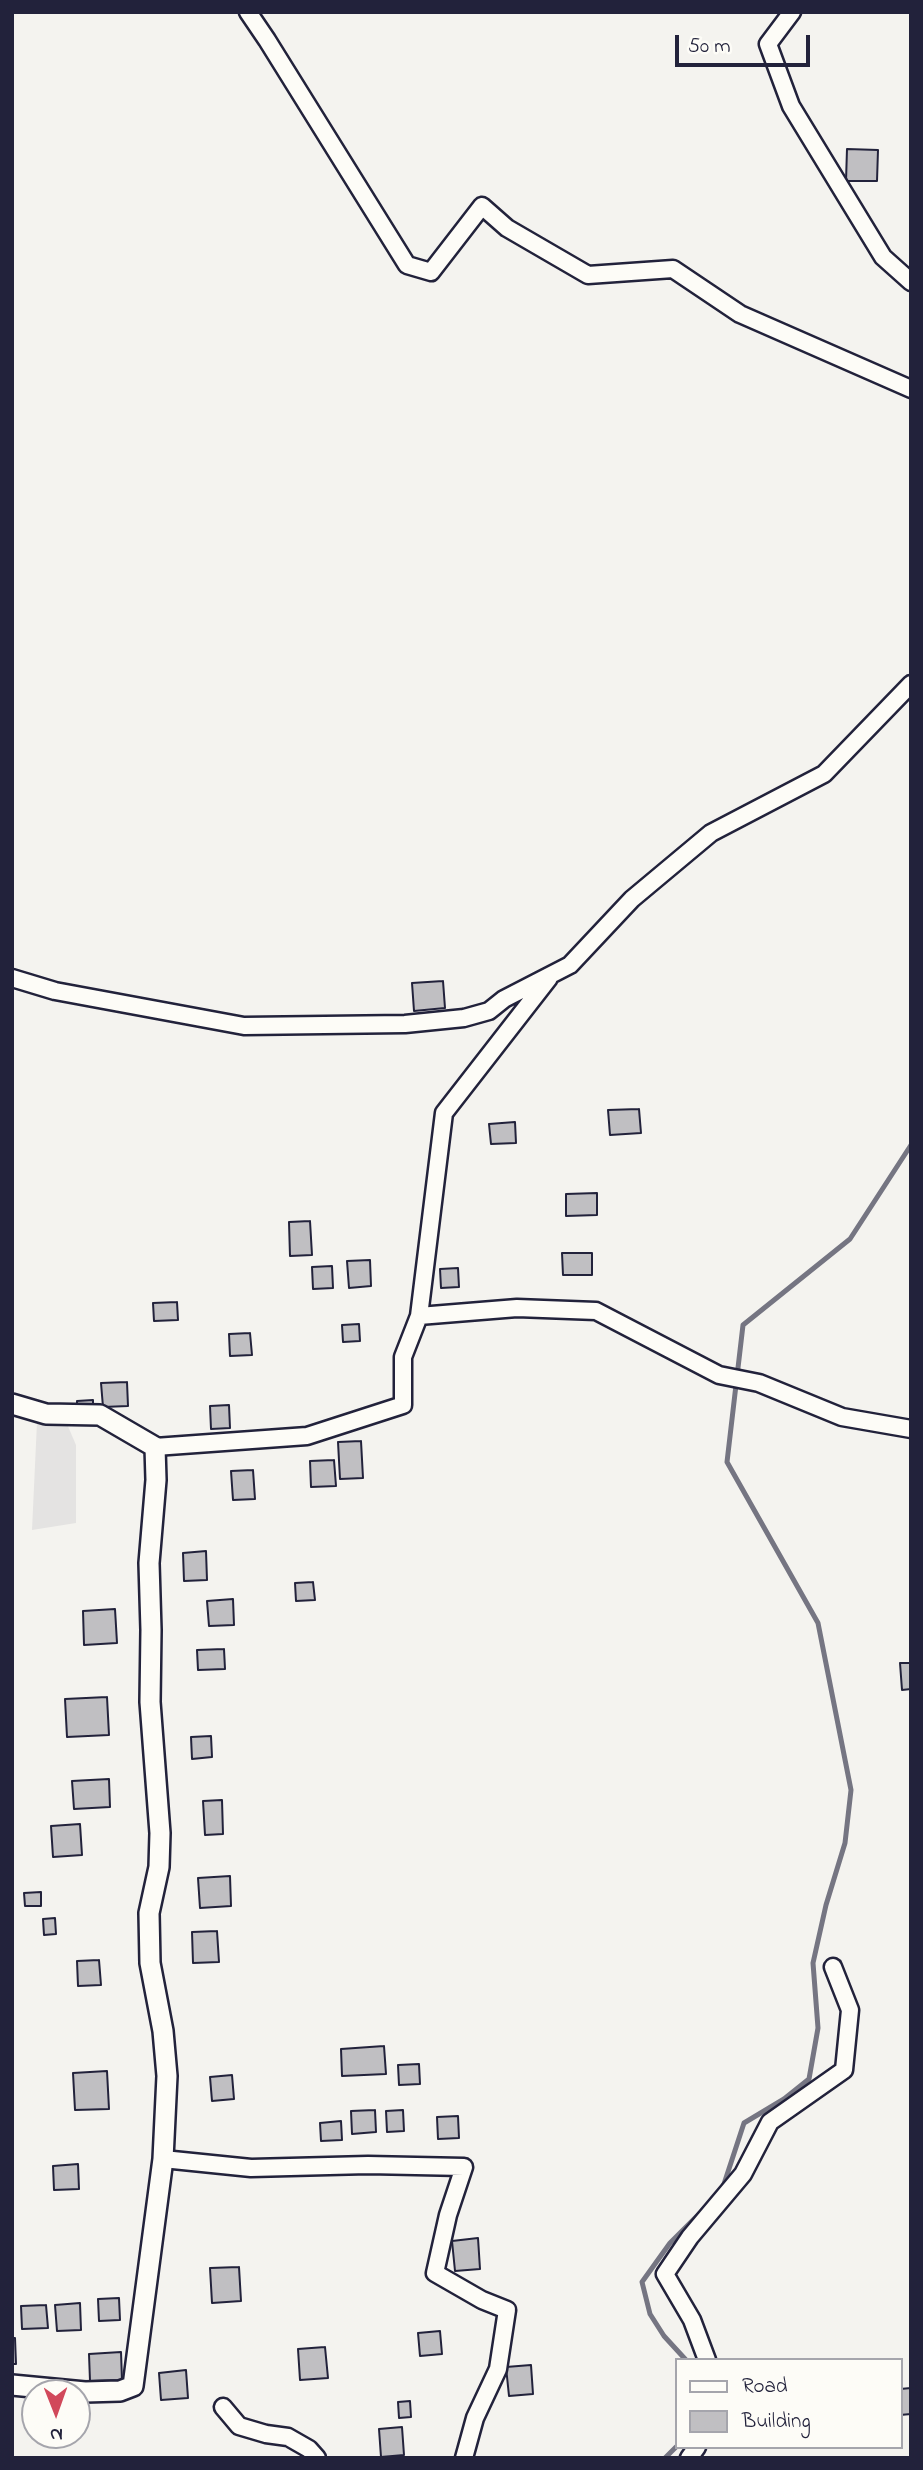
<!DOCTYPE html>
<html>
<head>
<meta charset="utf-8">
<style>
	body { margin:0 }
	#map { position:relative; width:923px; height:2470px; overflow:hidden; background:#f4f3ef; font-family:"Indie Flower",sans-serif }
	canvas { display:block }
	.frame { position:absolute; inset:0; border:14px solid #22223b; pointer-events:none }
	.legend { position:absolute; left:675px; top:2358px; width:228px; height:91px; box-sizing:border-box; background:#fdfcf7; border:2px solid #a5a5ac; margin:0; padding:9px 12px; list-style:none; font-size:21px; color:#22223b }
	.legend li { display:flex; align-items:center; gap:14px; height:35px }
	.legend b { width:35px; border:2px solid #a5a5ac }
	.north { position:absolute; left:21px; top:2379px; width:70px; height:70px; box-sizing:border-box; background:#fdfcf7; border:2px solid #a5a5ac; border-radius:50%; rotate:179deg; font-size:19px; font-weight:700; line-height:28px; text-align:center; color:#22223b }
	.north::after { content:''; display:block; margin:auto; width:24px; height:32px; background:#d1495b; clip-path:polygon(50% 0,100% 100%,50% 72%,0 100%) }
	.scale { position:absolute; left:675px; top:35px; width:135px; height:32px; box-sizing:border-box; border:4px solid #22223b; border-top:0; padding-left:9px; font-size:21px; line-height:24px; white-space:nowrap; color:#22223b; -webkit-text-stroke:5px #fdfcf7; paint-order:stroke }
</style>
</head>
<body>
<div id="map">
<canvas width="923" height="2470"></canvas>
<div class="frame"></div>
<ul class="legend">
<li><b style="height:9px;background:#fdfcf7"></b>Road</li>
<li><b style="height:19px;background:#c0bfc2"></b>Building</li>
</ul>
<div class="north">N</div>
<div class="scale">50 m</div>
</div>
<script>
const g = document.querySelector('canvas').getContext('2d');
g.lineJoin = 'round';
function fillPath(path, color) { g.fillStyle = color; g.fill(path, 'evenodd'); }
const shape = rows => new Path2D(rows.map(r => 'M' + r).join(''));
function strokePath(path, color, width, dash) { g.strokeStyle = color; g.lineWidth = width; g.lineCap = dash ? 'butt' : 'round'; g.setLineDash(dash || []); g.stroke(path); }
const built = shape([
	[37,1422,67,1424,76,1445,76,1523,32,1530]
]);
const stream = shape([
	[723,2187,744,2123,784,2099,809,2079,818,2028,813,1963,826,1905,845,1843,851,1790,818,1623,727,1462,743,1325,850,1239,911,1145],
	[686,2360,664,2336,650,2314,642,2282,670,2243,703,2210],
	[665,2458,676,2447]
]);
const building = shape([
	[847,149,878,150,877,181,846,181,847,149],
	[443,981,445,1008,414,1011,412,983,443,981],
	[639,1109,641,1133,610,1135,608,1110,639,1109],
	[515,1122,516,1143,491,1144,489,1124,515,1122],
	[597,1193,597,1215,566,1216,566,1194,597,1193],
	[310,1221,312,1255,290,1256,289,1222,310,1221],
	[562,1253,592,1253,592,1275,563,1275,562,1253],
	[370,1260,371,1286,349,1288,347,1261,370,1260],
	[332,1266,333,1288,313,1289,312,1267,332,1266],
	[458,1268,459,1287,441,1288,440,1269,458,1268],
	[177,1302,178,1320,154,1321,153,1303,177,1302],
	[359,1324,360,1341,343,1342,342,1325,359,1324],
	[250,1333,252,1355,230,1356,229,1334,250,1333],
	[127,1382,128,1406,103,1407,101,1383,127,1382],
	[93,1400,93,1410,77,1411,77,1401,93,1400],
	[229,1405,230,1428,211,1429,210,1406,229,1405],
	[361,1441,363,1478,340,1479,338,1442,361,1441],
	[334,1460,336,1486,311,1487,310,1461,334,1460],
	[253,1470,255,1499,233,1500,231,1471,253,1470],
	[206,1551,207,1580,184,1581,183,1553,206,1551],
	[313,1582,315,1600,296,1601,295,1583,313,1582],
	[233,1599,234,1625,209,1626,207,1601,233,1599],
	[115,1609,117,1643,84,1645,83,1611,115,1609],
	[224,1649,225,1669,198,1670,197,1650,224,1649],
	[900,1663,911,1663,911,1689,902,1690,900,1663],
	[107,1697,109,1735,67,1737,65,1699,107,1697],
	[211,1736,212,1757,192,1759,191,1737,211,1736],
	[109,1779,110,1807,74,1809,72,1781,109,1779],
	[222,1800,223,1834,205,1835,203,1801,222,1800],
	[80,1824,82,1855,53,1857,51,1826,80,1824],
	[230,1876,231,1906,200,1908,198,1878,230,1876],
	[41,1892,41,1906,25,1906,24,1893,41,1892],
	[55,1918,56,1934,44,1935,43,1919,55,1918],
	[217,1931,219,1962,193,1963,192,1932,217,1931],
	[99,1960,101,1985,78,1986,77,1961,99,1960],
	[384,2046,386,2074,342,2076,341,2049,384,2046],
	[419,2064,420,2084,399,2085,398,2065,419,2064],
	[107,2071,109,2109,75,2110,73,2073,107,2071],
	[232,2075,234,2099,212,2101,210,2077,232,2075],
	[375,2110,376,2132,352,2134,351,2111,375,2110],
	[403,2110,404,2131,387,2132,386,2111,403,2110],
	[458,2116,459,2138,438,2139,437,2117,458,2116],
	[341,2121,342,2140,321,2141,320,2123,341,2121],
	[78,2164,79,2189,54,2190,53,2166,78,2164],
	[478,2238,480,2269,455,2271,452,2241,478,2238],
	[239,2267,241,2301,212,2303,210,2268,239,2267],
	[119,2298,120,2320,99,2321,98,2299,119,2298],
	[80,2303,81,2330,57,2331,55,2305,80,2303],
	[46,2305,48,2328,22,2329,21,2306,46,2305],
	[440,2331,442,2354,420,2356,418,2333,440,2331],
	[12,2338,15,2338,16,2364,12,2364,12,2338],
	[325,2347,328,2378,300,2380,298,2349,325,2347],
	[121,2352,122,2380,90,2381,89,2354,121,2352],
	[531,2365,533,2394,509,2396,506,2367,531,2365],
	[186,2370,188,2398,161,2400,159,2373,186,2370],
	[911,2388,911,2414,900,2415,900,2389,911,2388],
	[410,2401,411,2417,399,2418,398,2402,410,2401],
	[402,2427,404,2455,381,2457,379,2429,402,2427]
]);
const minor = shape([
	[248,12,267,40,407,265,431,272,482,206,507,228,588,275,673,269,740,314,911,389],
	[792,12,768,44,791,106,883,257,911,282],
	[12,978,55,991,244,1026,405,1024,464,1018,489,1011,504,999,570,965,632,899,711,833,824,774,911,684],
	[419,1316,444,1113,549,978],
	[155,1447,307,1436,403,1405,403,1357,419,1316,517,1308,596,1311,719,1375,759,1383,842,1417,911,1429],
	[163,2159,251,2168,368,2165,464,2167,448,2215,435,2273,482,2300,507,2310,498,2369,475,2418,464,2458],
	[707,2360,692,2320,665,2274,690,2237,743,2174,770,2122,844,2070,850,2010,833,1967],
	[223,2407,239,2426,266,2434,288,2437,309,2449,317,2458],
	[689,2458,697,2447]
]);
const tertiary = shape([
	[12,1404,46,1414,100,1415,155,1447,156,1480,149,1563,151,1630,150,1702,160,1833,159,1867,149,1913,150,1963,163,2031,167,2076,163,2159,133,2386,120,2391,85,2392,12,2385]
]);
fillPath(built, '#e4e3e2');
strokePath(stream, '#757582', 5);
fillPath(building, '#c0bfc2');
strokePath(building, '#22223b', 2);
strokePath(minor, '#22223b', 21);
strokePath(tertiary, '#22223b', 24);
strokePath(minor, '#fdfcf7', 16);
strokePath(tertiary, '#fdfcf7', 19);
</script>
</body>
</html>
